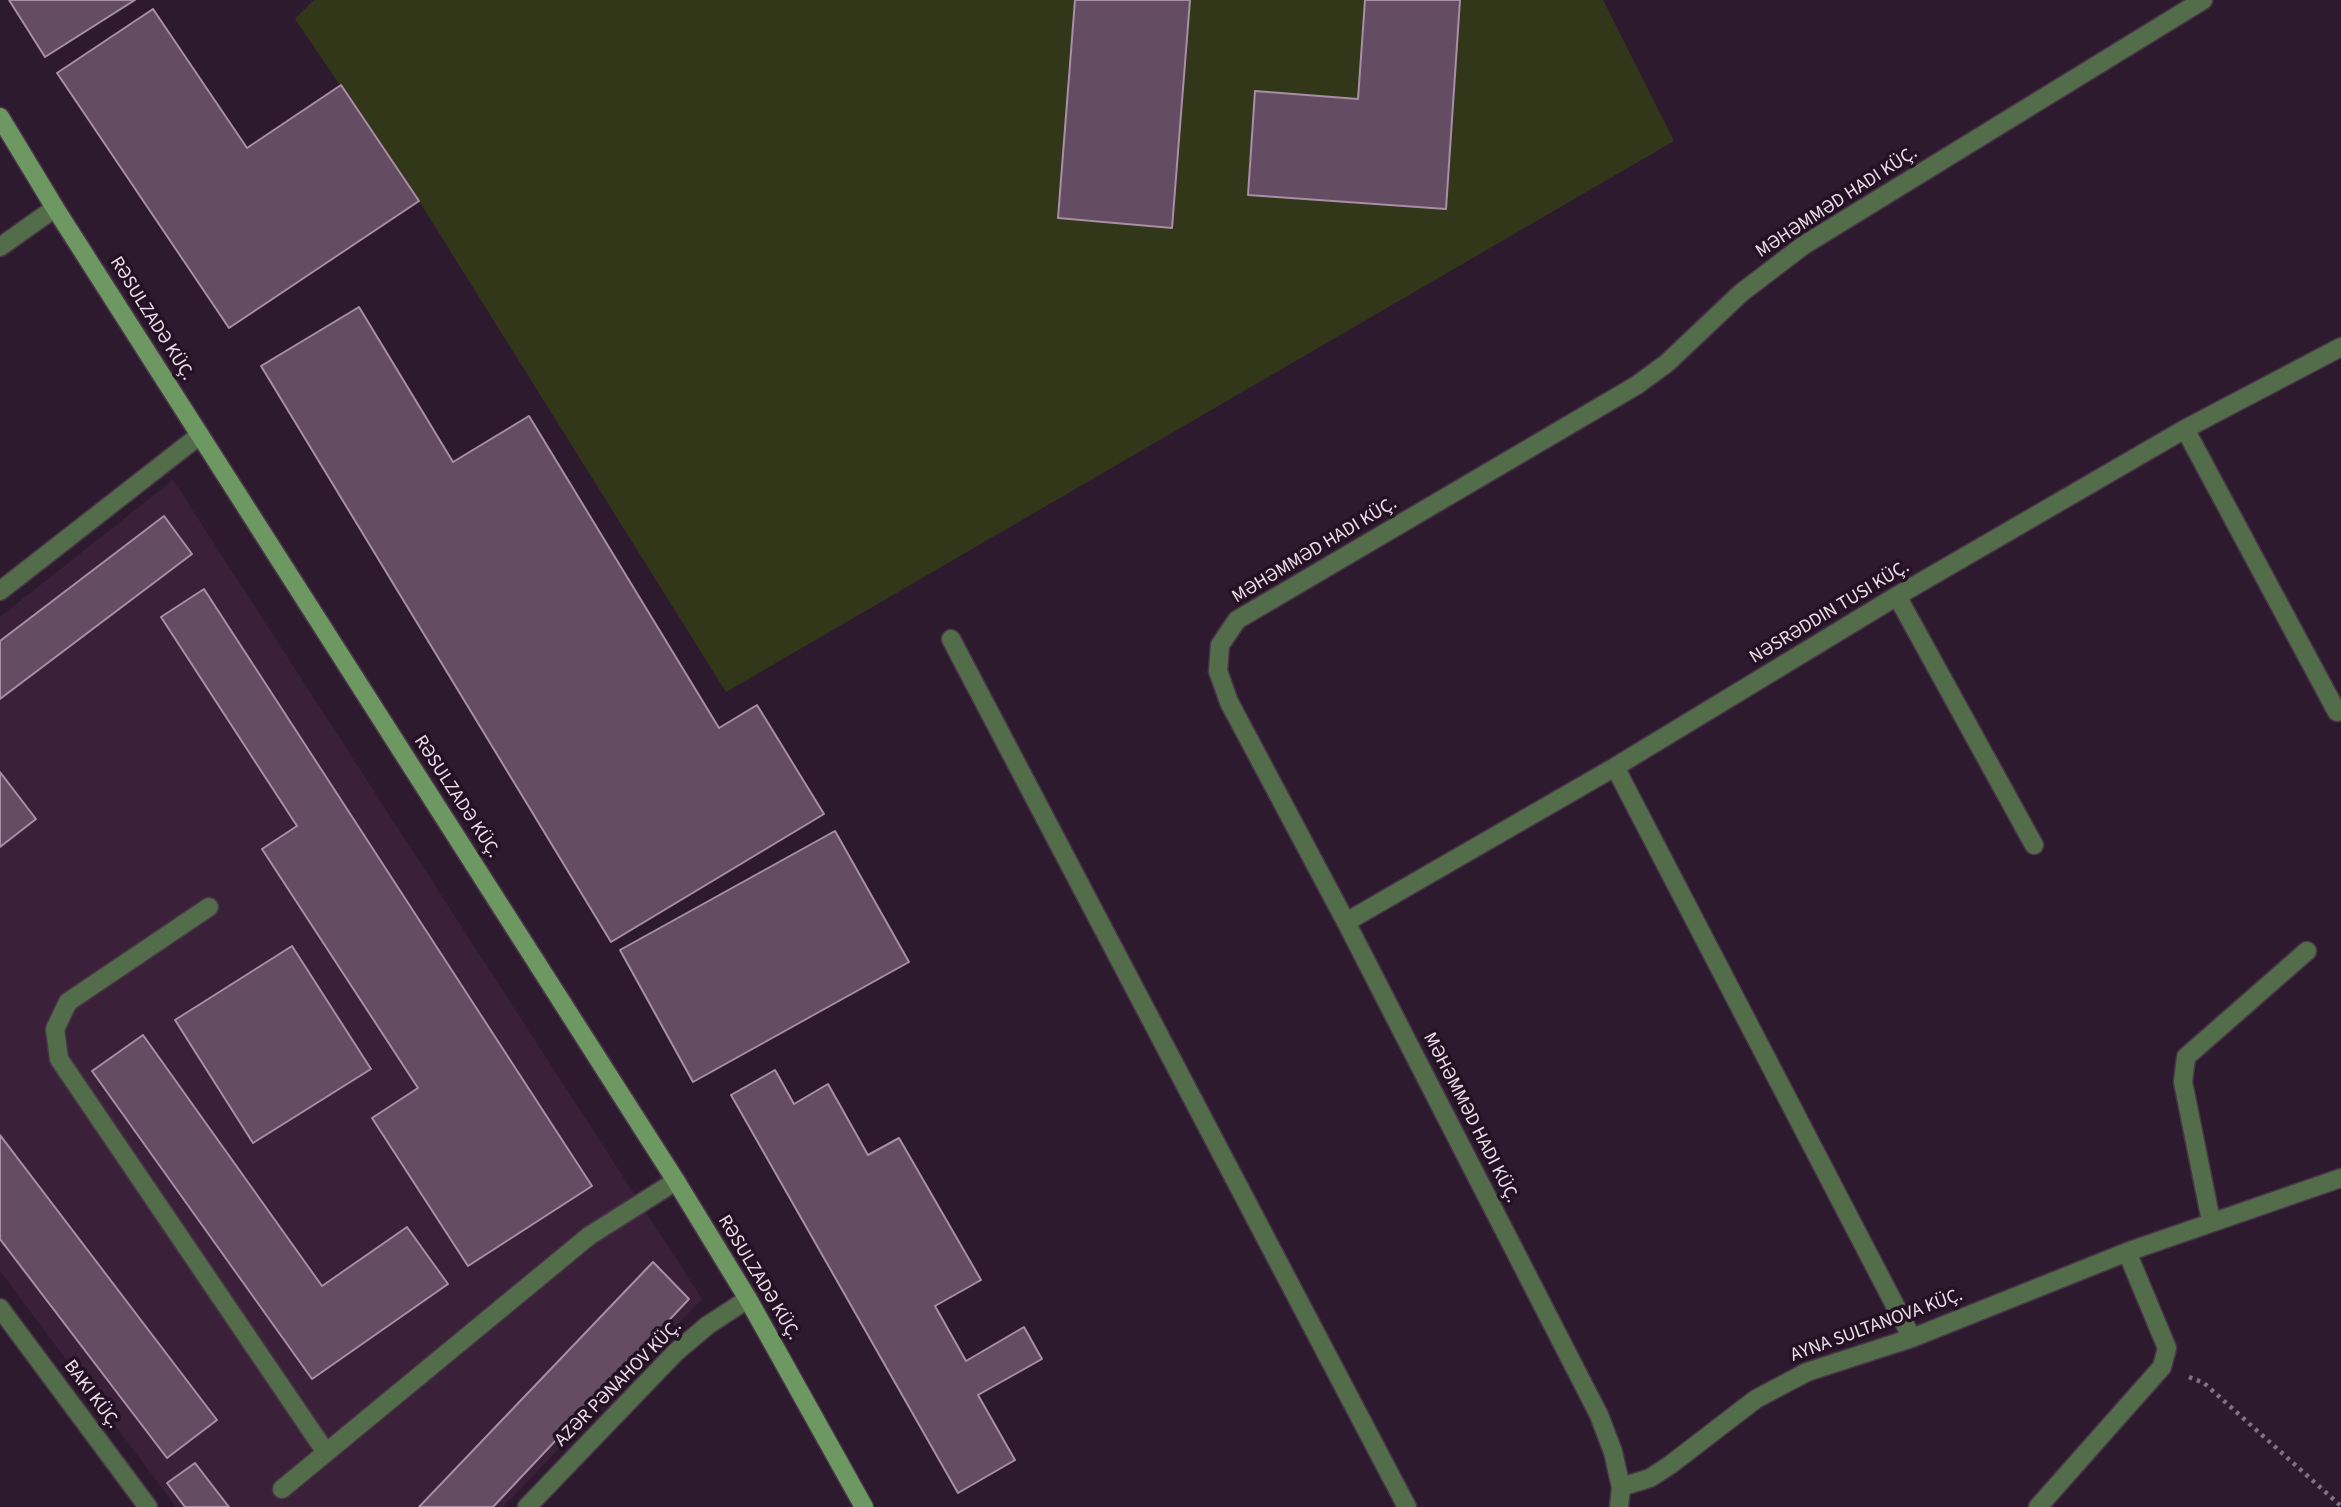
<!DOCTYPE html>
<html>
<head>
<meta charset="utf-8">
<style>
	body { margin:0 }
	canvas { display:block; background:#2e1a2e }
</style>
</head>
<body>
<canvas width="2341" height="1507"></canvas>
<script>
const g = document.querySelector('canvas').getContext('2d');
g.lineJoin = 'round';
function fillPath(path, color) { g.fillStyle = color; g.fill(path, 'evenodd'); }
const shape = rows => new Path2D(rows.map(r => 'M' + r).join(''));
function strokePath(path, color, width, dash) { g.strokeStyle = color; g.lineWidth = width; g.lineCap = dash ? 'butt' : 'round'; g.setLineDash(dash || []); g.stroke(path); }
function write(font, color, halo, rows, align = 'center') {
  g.font = font + ' "Source Sans 3",sans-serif'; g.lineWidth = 7; g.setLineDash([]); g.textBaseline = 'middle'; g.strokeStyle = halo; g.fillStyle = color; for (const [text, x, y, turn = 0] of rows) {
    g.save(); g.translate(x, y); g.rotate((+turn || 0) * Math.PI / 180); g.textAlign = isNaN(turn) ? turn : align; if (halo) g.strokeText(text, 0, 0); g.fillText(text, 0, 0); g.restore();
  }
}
const built = shape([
	[173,480,702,1299,503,1507,176,1507,0,1271,0,617]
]);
const green = shape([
	[314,0,1603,0,1674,141,726,692,419,201,295,19]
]);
const building = shape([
	[9,0,135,0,45,57,9,0],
	[1075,0,1190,0,1172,228,1058,218,1075,0],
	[1365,0,1460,0,1446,209,1248,195,1255,91,1358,99,1365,0],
	[153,9,247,148,341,85,419,201,229,328,57,73,153,9],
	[359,307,453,462,529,416,719,728,757,705,824,814,611,942,261,366,359,307],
	[164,516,192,554,0,699,0,641,164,516],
	[204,589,592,1186,468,1266,372,1118,418,1088,262,849,297,826,161,617,204,589],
	[0,772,36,819,0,847,0,772],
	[835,831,909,962,693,1082,620,950,835,831],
	[292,946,371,1069,253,1143,175,1020,292,946],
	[143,1035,322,1286,407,1227,448,1284,312,1379,92,1071,143,1035],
	[775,1070,794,1104,828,1084,868,1155,899,1138,981,1280,935,1306,966,1361,1024,1327,1042,1359,978,1395,1015,1460,958,1493,731,1095,775,1070],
	[0,1135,217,1420,167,1458,0,1239,0,1135],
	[653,1262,689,1299,493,1507,419,1507,653,1262],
	[195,1463,229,1507,185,1507,167,1483,195,1463]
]);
const path = shape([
	[2189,1377,2204,1383,2341,1506]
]);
const lane = shape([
	[209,907,68,1002,55,1029,59,1059,325,1451],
	[282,1489,589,1236,676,1181]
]);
const street = shape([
	[0,247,55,208],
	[2185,429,2337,712],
	[0,591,200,435],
	[1897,596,2034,845],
	[951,639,1407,1507],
	[1615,767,1912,1338],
	[1346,922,1615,767,1897,596,2185,429,2341,347],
	[2211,1221,2183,1082,2186,1057,2307,951],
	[0,1308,148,1507],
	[1621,1487,1650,1478,1670,1465,1756,1399,1807,1372,1912,1338,2127,1252,2341,1178],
	[527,1507,676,1352,708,1325,748,1299],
	[1619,1507,1621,1487,1613,1452,1599,1415,1346,922,1229,702,1218,671,1220,645,1237,620,1637,385,1667,363,1741,293,1804,245,2203,0],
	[2038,1507,2162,1367,2167,1348,2127,1252]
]);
const secondary = shape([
	[0,117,55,208,676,1181,748,1299,864,1507]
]);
const streetNames = [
	["MƏHƏMMƏD HADI KÜÇ.",1837,203,-33],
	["RƏSULZADƏ KÜÇ.",151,319,58],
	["MƏHƏMMƏD HADI KÜÇ.",1315,551,-31],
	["NƏSRƏDDIN TUSI KÜÇ.",1830,613,-31],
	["RƏSULZADƏ KÜÇ.",456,797,57],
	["MƏHƏMMƏD HADI KÜÇ.",1470,1118,63],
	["RƏSULZADƏ KÜÇ.",758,1278,59],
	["AYNA SULTANOVA KÜÇ.",1877,1326,-20],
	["AZƏR PƏNAHOV KÜÇ.",619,1384,-45],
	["BAKI KÜÇ.",91,1395,53]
];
fillPath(built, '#3a2039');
fillPath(green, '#333719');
fillPath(building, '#644c62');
strokePath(building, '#a88ea7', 2);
strokePath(lane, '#493548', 21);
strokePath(street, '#493548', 21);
strokePath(secondary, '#493548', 21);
strokePath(path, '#827182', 4.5, [3.5, 5]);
strokePath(lane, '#536d4b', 18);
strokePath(street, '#536d4b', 18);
strokePath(secondary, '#6e9861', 18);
write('19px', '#ecdeeb', '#241124', streetNames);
</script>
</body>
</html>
